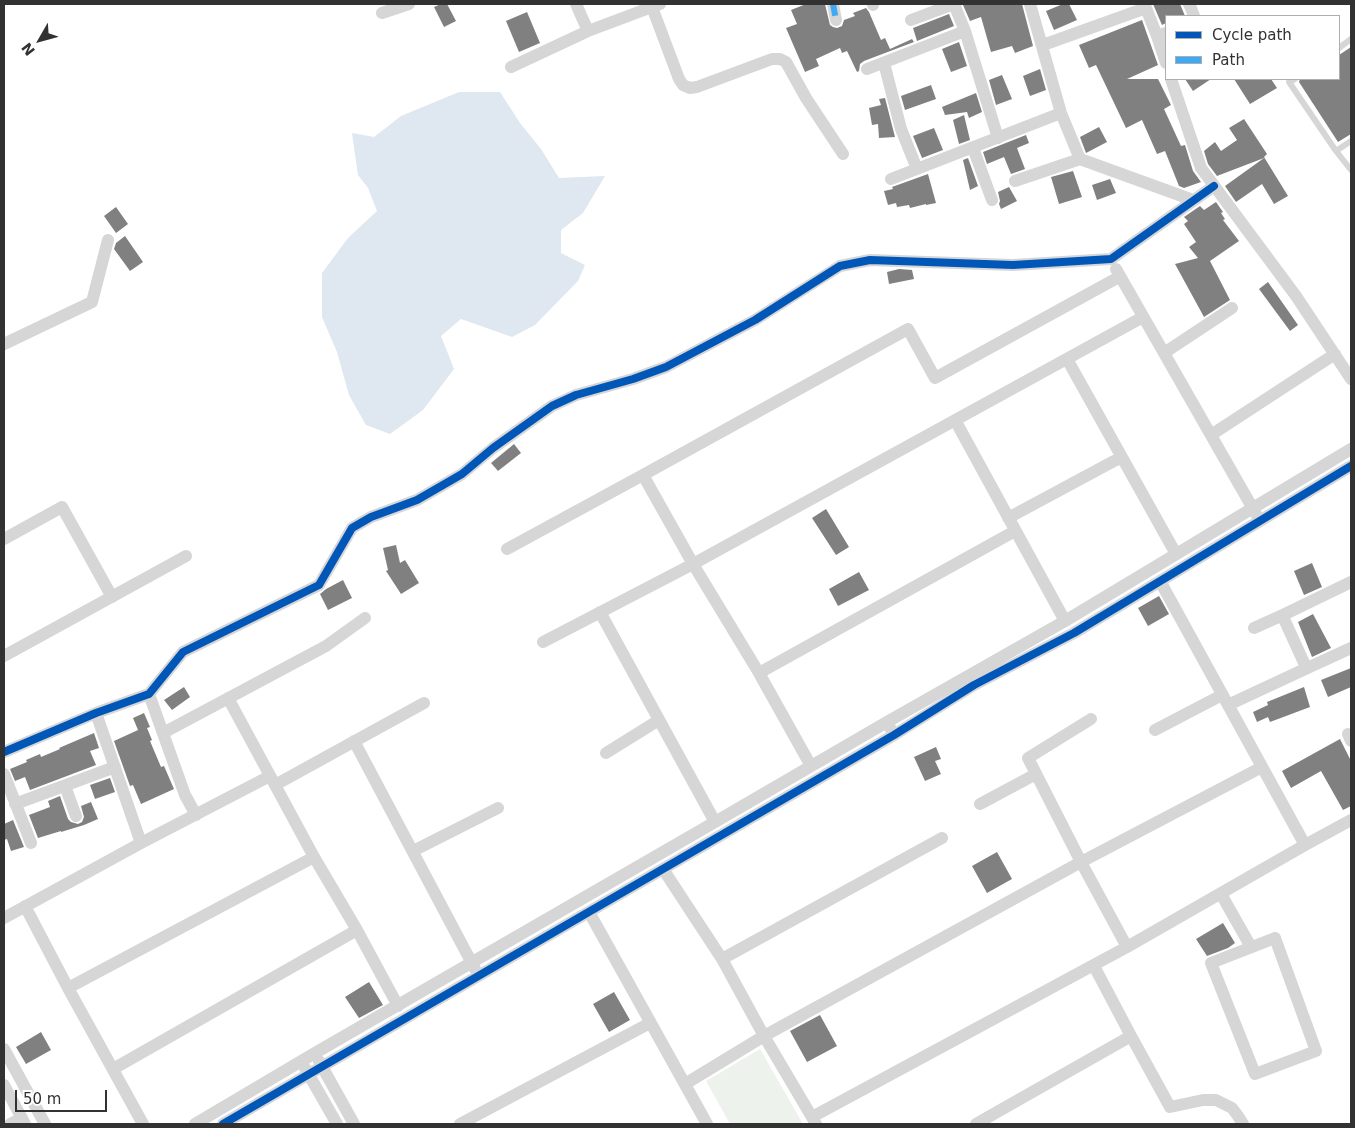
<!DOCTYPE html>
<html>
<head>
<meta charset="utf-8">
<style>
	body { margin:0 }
	#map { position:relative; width:1355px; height:1128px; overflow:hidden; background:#fff; font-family:"DejaVu Sans",sans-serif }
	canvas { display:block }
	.frame { position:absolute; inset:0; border:5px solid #323232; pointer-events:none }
	.legend { position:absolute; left:1165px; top:15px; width:175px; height:65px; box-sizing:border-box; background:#fff; border:1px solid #adadad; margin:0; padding:6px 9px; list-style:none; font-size:15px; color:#323232 }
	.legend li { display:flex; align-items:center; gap:10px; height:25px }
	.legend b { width:25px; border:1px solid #adadad }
	.north { position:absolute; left:15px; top:15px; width:50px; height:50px; -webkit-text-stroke:4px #fff; paint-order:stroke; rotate:232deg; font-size:14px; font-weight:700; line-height:20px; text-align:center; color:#323232 }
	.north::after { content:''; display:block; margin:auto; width:18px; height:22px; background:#323232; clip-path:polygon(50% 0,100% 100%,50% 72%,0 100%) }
	.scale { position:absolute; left:15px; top:1090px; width:92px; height:22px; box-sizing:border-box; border:2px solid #323232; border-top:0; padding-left:6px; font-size:15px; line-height:18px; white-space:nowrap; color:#323232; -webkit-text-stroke:4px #fff; paint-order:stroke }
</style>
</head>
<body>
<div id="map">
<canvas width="1355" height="1128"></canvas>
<div class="frame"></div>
<ul class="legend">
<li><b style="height:6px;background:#0057b8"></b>Cycle path</li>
<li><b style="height:6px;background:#3fa9f5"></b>Path</li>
</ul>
<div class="north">N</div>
<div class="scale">50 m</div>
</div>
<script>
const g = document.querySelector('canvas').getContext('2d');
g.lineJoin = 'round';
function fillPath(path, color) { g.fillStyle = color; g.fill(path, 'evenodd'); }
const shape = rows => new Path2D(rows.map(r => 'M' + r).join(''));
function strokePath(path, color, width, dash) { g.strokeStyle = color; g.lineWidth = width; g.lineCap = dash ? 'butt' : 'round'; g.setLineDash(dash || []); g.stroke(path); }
const green = shape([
	[760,1049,803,1124,730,1124,706,1081]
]);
const water = shape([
	[459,92,500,92,520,123,541,149,559,178,605,176,583,213,561,230,561,253,585,265,578,281,535,325,512,337,461,319,441,336,454,369,423,410,390,434,366,425,349,395,337,352,322,317,322,273,348,238,377,211,368,188,358,175,352,133,374,137,401,116]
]);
const building = shape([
	[441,4,447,4,456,21,444,27,434,7],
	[806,4,825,4,830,25,833,27,837,28,842,26,844,20,855,16,853,13,866,8,869,12,881,40,885,38,890,49,912,39,914,42,864,61,860,64,859,71,857,72,847,51,842,53,840,48,816,59,819,66,805,72,786,28,797,24,791,10],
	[966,4,1022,4,1033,46,1015,53,1012,46,991,52,981,17,970,21,963,5],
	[1063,4,1069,4,1077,20,1054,30,1046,11],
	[1153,4,1180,4,1185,16,1166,16,1166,23,1162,25],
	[527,12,540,43,519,52,506,21],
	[949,14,954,26,917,41,913,28],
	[1142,20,1158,65,1127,79,1158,79,1171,105,1164,109,1181,146,1185,145,1193,171,1201,182,1184,188,1179,186,1165,151,1157,154,1142,120,1126,128,1096,65,1089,68,1079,45],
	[959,42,967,66,951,72,942,49],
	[1351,47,1351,134,1338,142,1299,82,1300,79,1339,79,1339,55],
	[1040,69,1046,90,1030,96,1023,76],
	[1002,75,1012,99,996,105,989,80],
	[1185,79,1211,79,1193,91],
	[1234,79,1271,79,1277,88,1250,104],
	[931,85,936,99,905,110,901,96],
	[976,93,982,112,969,118,967,112,945,115,942,107],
	[885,98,895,137,879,138,878,124,872,125,869,108,881,105,879,99],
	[964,115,970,140,959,144,953,120],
	[1244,119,1267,154,1264,157,1288,196,1274,204,1262,184,1236,202,1225,186,1264,158,1217,176,1208,164,1204,151,1215,142,1221,151,1237,140,1229,128],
	[1099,127,1107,142,1086,153,1080,137],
	[934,128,943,150,922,158,913,136],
	[1026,135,1029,143,1017,148,1025,169,1011,174,1004,157,987,164,983,152],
	[968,158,978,186,970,190,963,160],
	[1073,171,1082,197,1059,204,1051,177],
	[928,174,936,203,926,205,926,204,910,208,909,205,897,207,896,203,888,205,884,191,893,189,892,187],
	[1110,179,1116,193,1097,200,1092,185],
	[1009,187,1017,201,1001,209,999,204,1000,201,998,192],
	[1216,202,1223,212,1221,213,1225,219,1223,220,1239,241,1210,261,1230,300,1204,317,1175,264,1198,258,1189,247,1196,242,1184,224,1188,221,1184,217,1200,206,1204,210],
	[116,207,128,224,116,233,104,216],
	[125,236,143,262,130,271,114,249,116,243],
	[899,269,912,270,914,279,889,284,887,272],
	[1268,282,1298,325,1290,331,1259,289],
	[514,444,521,453,498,471,491,463],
	[826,509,849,547,836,555,812,518],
	[396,545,400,563,405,560,419,583,401,594,386,571,388,570,383,548],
	[1312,563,1322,587,1304,595,1294,571],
	[859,572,869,590,838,606,829,589],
	[343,580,352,598,328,610,320,594,326,589],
	[1159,596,1169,614,1148,626,1138,608],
	[1313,614,1331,648,1312,657,1298,622],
	[1351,668,1351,687,1328,697,1321,680],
	[184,687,190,697,172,710,164,700],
	[1304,687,1310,707,1270,722,1268,717,1257,722,1253,712,1268,705,1267,702],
	[144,713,150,727,147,728,152,740,150,741,161,767,164,766,174,789,141,804,133,785,130,786,114,741,138,730,133,718],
	[94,733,99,748,90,751,96,765,30,790,25,777,15,781,10,769,27,762,26,760,40,754,41,757,60,749,59,748],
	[1340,739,1351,761,1351,806,1343,810,1321,771,1291,788,1282,771],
	[936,747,941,759,935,761,941,774,925,781,914,757],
	[110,778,115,792,95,799,90,785],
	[60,796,68,819,71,822,78,824,82,822,84,817,81,806,91,802,98,819,84,825,61,832,61,831,38,838,29,815,50,807,48,801],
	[13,820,24,847,11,851,7,839,4,840,4,824],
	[997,852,1012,879,987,893,972,866],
	[1223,923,1235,943,1228,948,1207,956,1196,939],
	[369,982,383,1005,359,1018,345,997],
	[614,992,630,1020,609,1032,593,1004],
	[820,1015,837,1046,807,1062,790,1031],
	[41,1032,51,1050,26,1064,16,1047]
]);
const service = shape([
	[1339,48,1351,39],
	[1295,79,1289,82,1336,151,1351,141],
	[1336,151,1351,170]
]);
const minor = shape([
	[576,4,588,31],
	[833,4,836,20],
	[873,4,873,5],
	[954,4,965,31,998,138],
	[1030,4,1061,113,1080,159,1193,200],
	[1189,4,1191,8,1194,16],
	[652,7,679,79,683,85,690,88,697,87,772,59,780,59,786,62,806,98,843,154],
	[382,13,409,4],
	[911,20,954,4],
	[1166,33,1157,36,1166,63],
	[1043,45,1146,8,1157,36],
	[884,63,901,129,917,169],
	[511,67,588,31,660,4],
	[867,69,965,31],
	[1171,79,1201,168,1296,296,1351,379],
	[973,148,992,200],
	[891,179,1061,113],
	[1015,181,1080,159],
	[1116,269,1256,514],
	[4,344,92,302,108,240],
	[1164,353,1232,308],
	[1067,359,1176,554],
	[955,420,1065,621],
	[1211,435,1335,354],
	[643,475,693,564,759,673,811,766],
	[1008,518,1114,461,1122,458],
	[4,539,62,507,112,597],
	[507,549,643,475,908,329,935,378,1119,277],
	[1160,581,1305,845],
	[600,612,715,822],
	[1254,628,1285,614],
	[543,642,693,564,1143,317],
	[4,656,186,556],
	[1303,670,1351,648],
	[759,673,1015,531],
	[149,694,185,795,196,815],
	[228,698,314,857,357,930,398,1006],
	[1228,705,1303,670,1305,665,1284,619,1285,614,1351,582],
	[96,713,141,843],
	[887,722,1065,621,1351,449],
	[1155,730,1222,695],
	[163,733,326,646,365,618],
	[1348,734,1351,741],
	[354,741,475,969],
	[4,752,96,713,149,694,183,652,319,585,352,528,371,517,417,500,462,474,493,448,552,406,576,395,633,379,666,367,755,320,840,266,870,260,1013,265,1111,259,1214,186],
	[606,753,659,720],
	[4,774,31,843],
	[275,785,424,703],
	[65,786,76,816],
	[15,804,115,767],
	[980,804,1036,774],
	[413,851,498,808],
	[663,869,722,959,764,1036,816,1124],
	[1221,894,1251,947],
	[25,906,68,988,143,1124],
	[589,912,707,1124],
	[4,918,141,843,270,776],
	[1275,938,1316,1051,1255,1074,1211,963,1275,938],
	[1127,947,1081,862,1262,767],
	[722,959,942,838],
	[1094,966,1131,1036,1170,1107,1203,1100,1216,1100,1232,1108,1238,1116,1243,1124],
	[68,988,314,857],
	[4,1049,45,1124],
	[319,1061,354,1124],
	[305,1068,337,1124],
	[113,1069,357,930],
	[685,1084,764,1036,1081,862,1028,758,1091,719],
	[4,1085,25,1124],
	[812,1117,1127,947,1305,845,1351,820],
	[10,1124,22,1118],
	[195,1124,315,1053,715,822,887,722,894,735],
	[223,1124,894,735,974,685,1074,633,1351,466],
	[460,1124,650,1023],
	[976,1124,1131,1036]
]);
const quiet = shape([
	[833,4,836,20]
]);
const cycleway = shape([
	[4,752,96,713,149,694,183,652,319,585,352,528,371,517,417,500,462,474,493,448,552,406,576,395,633,379,666,367,755,320,840,266,870,260,1013,265,1111,259,1214,186],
	[223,1124,894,735,974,685,1074,633,1351,466]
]);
fillPath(green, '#eef2ec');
fillPath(water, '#dfe7f1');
fillPath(building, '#808080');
strokePath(service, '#d6d6d6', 6);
strokePath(minor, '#d6d6d6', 12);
strokePath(quiet, '#3fa9f5', 6, [12, 6]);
strokePath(cycleway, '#0057b8', 8);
</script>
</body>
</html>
